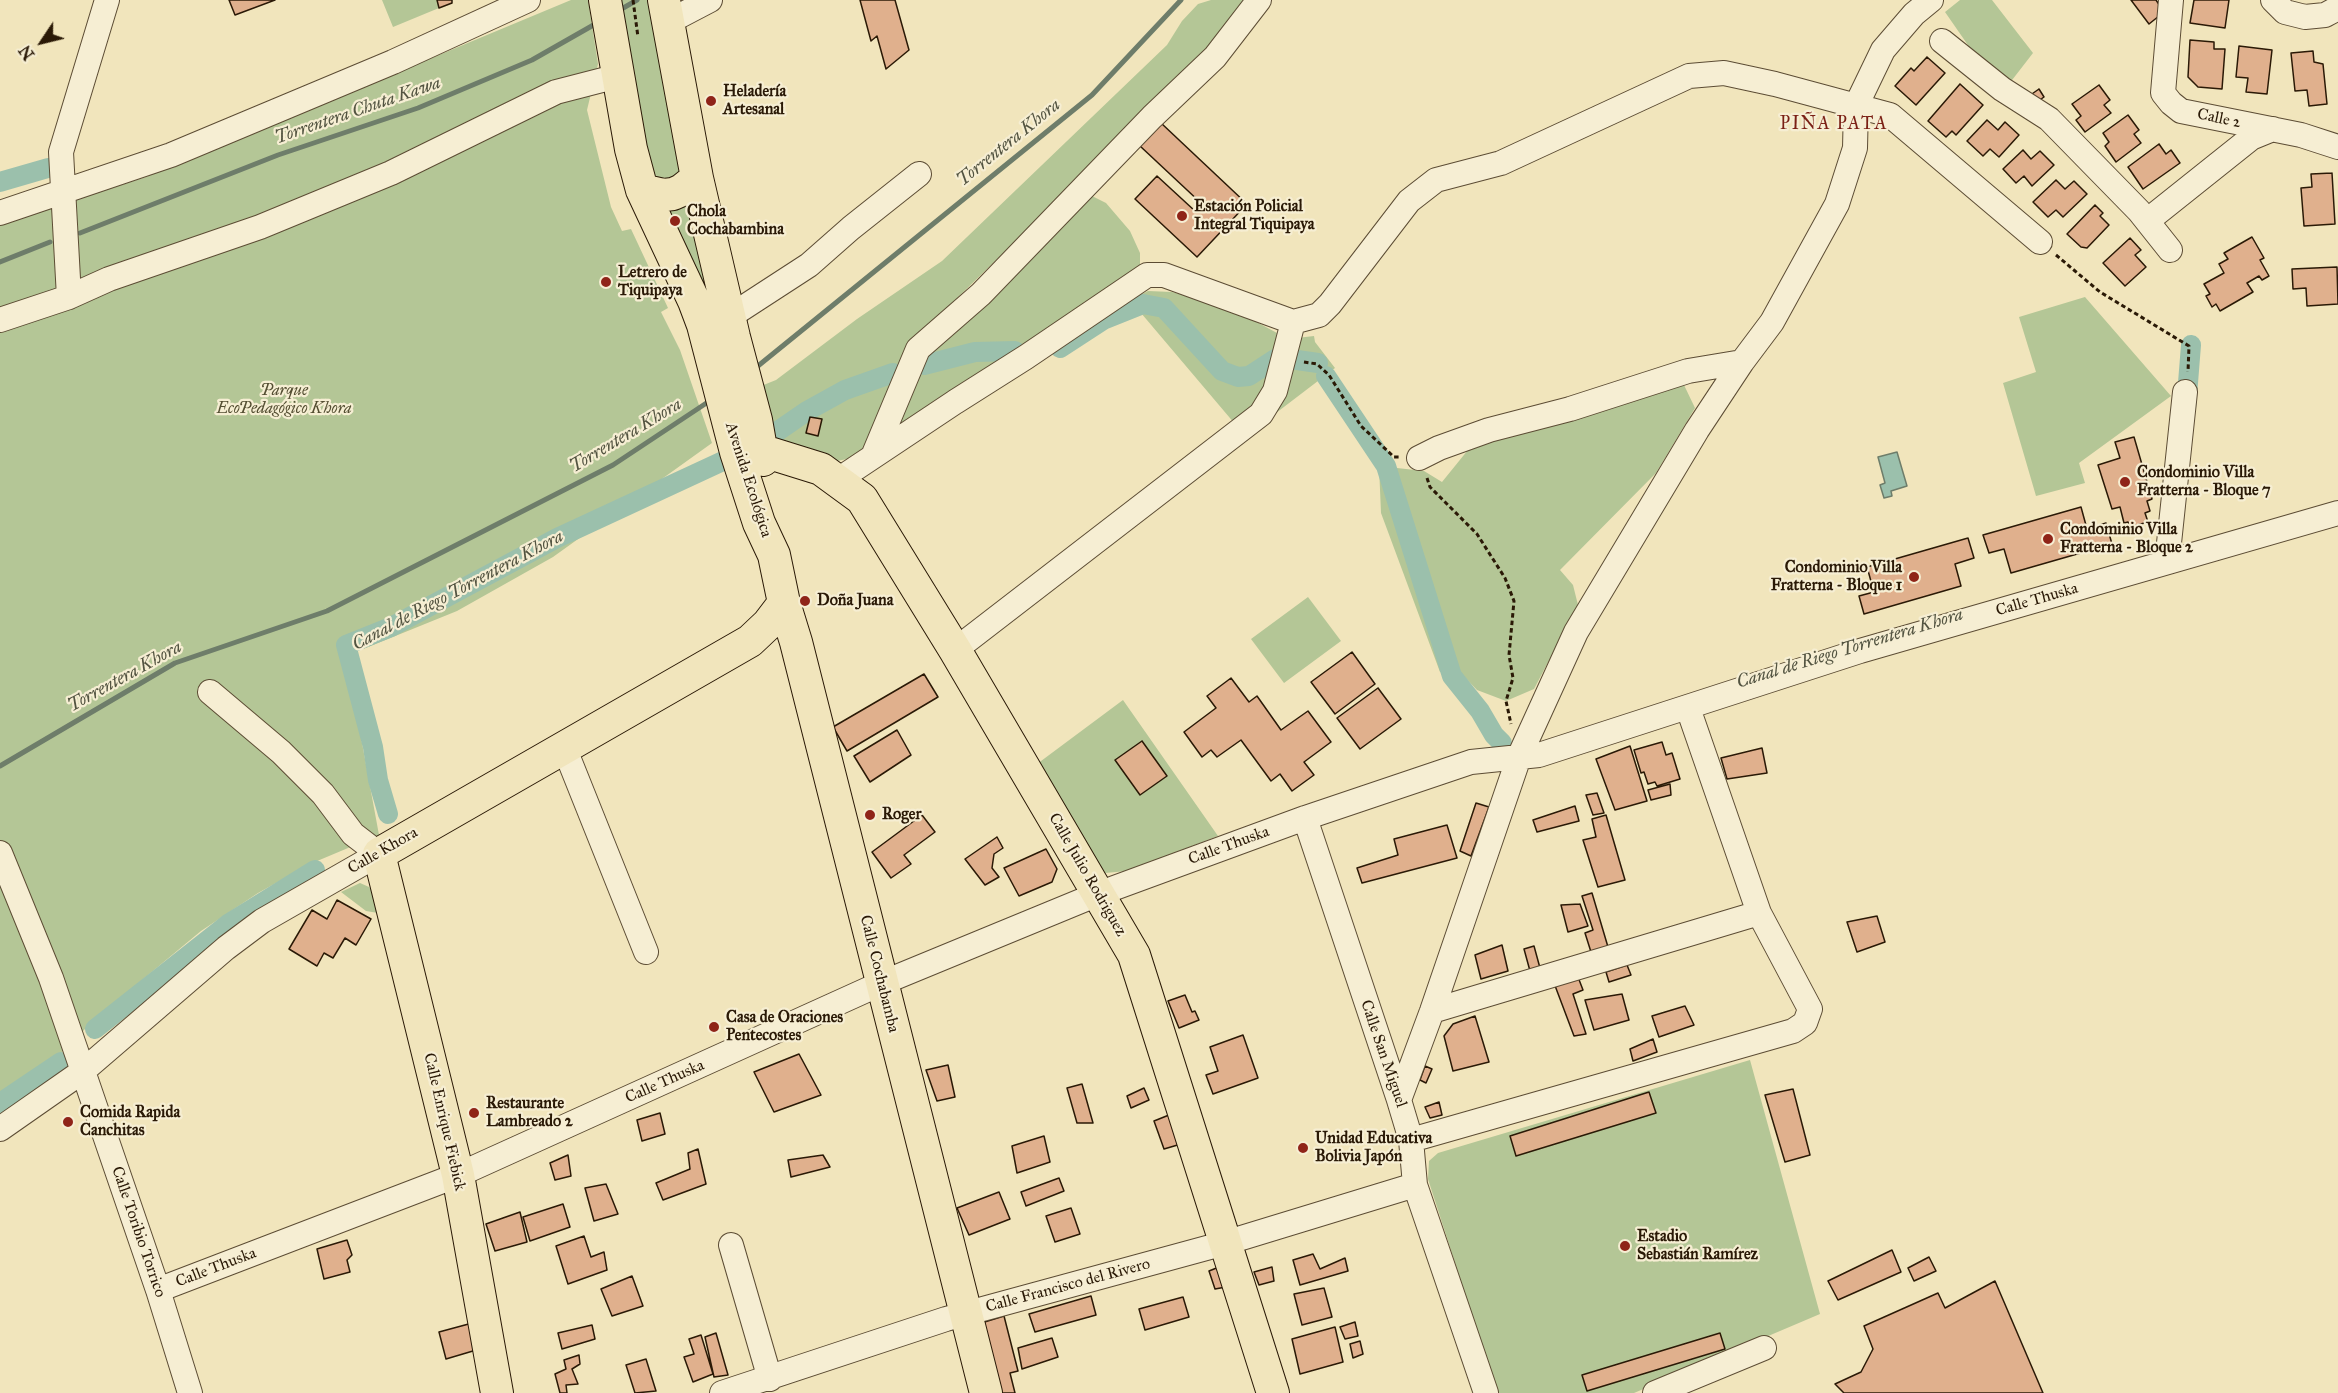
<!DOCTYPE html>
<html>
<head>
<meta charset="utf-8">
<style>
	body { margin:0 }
	#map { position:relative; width:2338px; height:1393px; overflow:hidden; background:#f1e5bc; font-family:"IM FELL Great Primer",serif }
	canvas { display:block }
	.north { position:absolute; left:12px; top:12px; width:60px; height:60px; -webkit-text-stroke:4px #f6eed3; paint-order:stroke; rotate:235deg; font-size:16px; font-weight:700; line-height:24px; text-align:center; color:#2a1906 }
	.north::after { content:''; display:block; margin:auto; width:21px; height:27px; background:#2a1906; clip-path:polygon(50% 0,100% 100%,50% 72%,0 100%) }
</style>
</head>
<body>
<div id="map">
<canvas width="2338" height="1393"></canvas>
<div class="north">N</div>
</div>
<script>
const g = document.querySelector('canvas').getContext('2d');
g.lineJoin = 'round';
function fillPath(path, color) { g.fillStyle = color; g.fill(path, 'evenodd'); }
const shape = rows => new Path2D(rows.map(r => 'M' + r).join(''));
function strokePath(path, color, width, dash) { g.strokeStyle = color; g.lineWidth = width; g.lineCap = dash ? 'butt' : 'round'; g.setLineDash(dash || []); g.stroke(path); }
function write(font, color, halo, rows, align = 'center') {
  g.font = font + ' "IM FELL Great Primer",serif'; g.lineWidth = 4.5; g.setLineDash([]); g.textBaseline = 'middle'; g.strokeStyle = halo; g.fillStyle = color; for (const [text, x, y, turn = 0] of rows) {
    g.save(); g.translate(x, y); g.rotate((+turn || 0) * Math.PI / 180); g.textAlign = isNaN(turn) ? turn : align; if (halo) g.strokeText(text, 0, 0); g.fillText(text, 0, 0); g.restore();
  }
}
const green = shape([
	[382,0,437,0,439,8,393,27],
	[571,0,588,0,598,64,587,110,611,207,622,231,631,229,668,308,661,312,680,350,712,443,553,557,457,611,346,656,379,835,310,864,258,893,201,931,95,1019,54,1060,0,1094,0,224,146,177],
	[611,0,654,0,680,170,674,178,653,183],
	[1211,0,1250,0,1206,55,907,347,871,444,852,458,827,463,768,445,756,388,776,380,857,319,942,261,1167,45,1182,21,1198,4],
	[1960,0,1992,0,2033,53,2009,84,1979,61,1945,12],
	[1090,195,1106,203,1130,231,1140,253,1140,269,894,431,927,348],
	[687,198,702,242,710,307,660,209],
	[1148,291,1172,292,1205,301,1251,319,1277,333,1268,386,1256,407,1235,424,1130,300],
	[2085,297,2171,396,2079,463,2085,483,2036,496,2003,383,2036,372,2019,317],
	[1314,336,1315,342,1335,368,1276,413,1291,379,1297,338],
	[1684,385,1695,408,1656,473,1560,570,1573,585,1578,605,1534,689,1506,701,1477,690,1458,670,1440,672,1381,513,1379,466,1424,471,1442,482,1472,445],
	[1308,597,1341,641,1284,683,1251,639],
	[1123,700,1218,836,1127,871,1105,873,1037,764],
	[360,883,369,887,375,895,378,913,366,911,341,892],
	[1750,1060,1820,1314,1634,1393,1497,1393,1428,1179,1429,1161,1438,1153]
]);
const water = shape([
	[1897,452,1907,486,1891,491,1892,496,1884,498,1880,485,1885,483,1878,457,1897,452]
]);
const stream = shape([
	[618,11,637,0],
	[80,233,278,155,418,108,532,60,597,23],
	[0,262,50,242],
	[753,370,1092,95,1181,0],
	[0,766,175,663,327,611,613,465,711,400]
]);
const canal = shape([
	[0,182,48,168],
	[1060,348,1103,320,1143,304,1164,308,1222,371,1238,377,1249,376,1275,359],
	[1290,359,1318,363],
	[924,365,975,352,1015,351],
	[1326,376,1386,466,1452,676,1480,711,1494,735,1502,743],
	[2186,408,2191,345],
	[775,433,807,411,845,390,893,373],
	[388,814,378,780,373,747,346,645,391,627,557,538,723,461],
	[95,1029,228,924,315,870],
	[0,1103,61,1062]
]);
const building = shape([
	[229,0,275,0,235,15,229,0],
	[437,0,452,0,452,3,439,8,437,0],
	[860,0,895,0,909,50,886,69,877,36,871,41,860,0],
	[2131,0,2156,0,2164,12,2149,24,2131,0],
	[2194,0,2229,0,2225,28,2190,23,2194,0],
	[2190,40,2214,42,2214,49,2225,49,2222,89,2198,87,2188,77,2190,40],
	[2239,46,2272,50,2267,94,2246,92,2248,78,2236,77,2239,46],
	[2313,51,2314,62,2323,64,2327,104,2309,106,2307,90,2295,91,2291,53,2313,51],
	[1927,57,1945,73,1916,105,1895,86,1911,68,1914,71,1927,57],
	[1960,84,1983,105,1956,135,1952,131,1946,137,1928,121,1960,84],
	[2099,85,2110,100,2104,105,2111,113,2085,132,2076,120,2081,116,2072,104,2099,85],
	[2039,89,2044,97,2034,104,2029,96,2039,89],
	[2128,115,2139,130,2134,134,2141,143,2116,162,2105,146,2109,142,2103,133,2128,115],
	[1987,120,1998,130,2005,122,2019,135,1999,157,1990,149,1983,156,1967,141,1987,120],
	[1161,123,1247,204,1197,257,1135,199,1157,176,1195,211,1202,204,1140,146,1161,123],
	[2159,144,2166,154,2171,150,2180,163,2143,189,2128,167,2159,144],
	[2023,150,2031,159,2040,151,2054,165,2032,186,2024,176,2016,183,2003,169,2023,150],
	[2332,173,2335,224,2304,226,2301,188,2312,187,2311,174,2332,173],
	[2056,180,2065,189,2074,181,2087,194,2063,217,2056,210,2048,217,2033,202,2056,180],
	[2095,205,2103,213,2100,216,2109,225,2087,248,2081,247,2067,234,2095,205],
	[2252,237,2264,258,2260,260,2269,276,2262,280,2259,276,2247,283,2253,292,2220,311,2216,304,2212,307,2206,296,2210,294,2204,284,2224,273,2219,264,2228,259,2224,253,2252,237],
	[2130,238,2141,250,2135,255,2146,267,2125,286,2103,263,2130,238],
	[2337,267,2338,304,2307,306,2306,288,2293,289,2292,269,2337,267],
	[810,417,822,419,818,436,806,433,810,417],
	[2134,437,2152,499,2147,501,2150,511,2145,513,2148,522,2130,527,2128,522,2124,523,2120,507,2112,509,2098,465,2120,458,2115,442,2134,437],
	[2081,507,2087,529,2106,523,2112,544,2011,573,2004,549,1989,553,1983,535,2081,507],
	[1968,538,1974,558,1955,564,1961,586,1864,614,1859,596,1874,592,1867,567,1968,538],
	[1352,652,1375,684,1335,714,1311,682,1352,652],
	[924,674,938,697,847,751,833,727,924,674],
	[1231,678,1249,702,1257,696,1281,730,1308,711,1331,742,1304,762,1314,775,1292,791,1280,774,1271,781,1241,740,1217,757,1211,750,1202,757,1184,732,1216,708,1207,696,1231,678],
	[1378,688,1401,719,1360,749,1337,718,1378,688],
	[897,730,911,755,870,782,854,756,897,730],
	[1142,741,1167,776,1140,795,1115,760,1142,741],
	[1662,742,1666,755,1672,753,1680,779,1657,786,1655,782,1648,784,1644,772,1641,773,1634,750,1662,742],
	[1630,746,1647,801,1615,810,1596,759,1630,746],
	[1762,748,1767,773,1727,779,1721,758,1762,748],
	[1670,784,1671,795,1651,800,1648,790,1670,784],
	[1597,793,1604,813,1593,815,1586,795,1597,793],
	[1476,803,1489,807,1471,856,1460,851,1476,803],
	[1575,806,1579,821,1537,832,1533,820,1575,806],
	[922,815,935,832,904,855,911,864,891,878,872,852,922,815],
	[1606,815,1625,880,1598,887,1583,840,1596,837,1592,819,1606,815],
	[1447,825,1457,858,1362,883,1357,868,1398,855,1394,839,1447,825],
	[997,837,1003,848,994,854,992,868,999,877,985,885,965,859,997,837],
	[1046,849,1057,869,1052,882,1019,896,1004,868,1046,849],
	[1592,893,1608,947,1591,952,1585,933,1593,930,1582,896,1592,893],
	[337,900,371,919,356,945,345,938,333,958,324,953,317,966,289,949,312,910,327,919,337,900],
	[1580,904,1588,926,1568,932,1561,905,1580,904],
	[1877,916,1885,942,1857,952,1847,922,1877,916],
	[1502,945,1508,971,1481,979,1475,955,1502,945],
	[1534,946,1540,968,1530,971,1524,949,1534,946],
	[1627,965,1631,975,1609,982,1606,972,1627,965],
	[1578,977,1583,990,1573,994,1586,1034,1574,1036,1554,983,1578,977],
	[1622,994,1629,1020,1594,1030,1585,1000,1622,994],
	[1185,995,1192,1012,1195,1011,1199,1020,1179,1028,1168,1001,1185,995],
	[1685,1006,1694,1025,1659,1037,1652,1016,1685,1006],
	[1475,1016,1489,1062,1453,1071,1444,1036,1453,1024,1475,1016],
	[1243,1035,1258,1078,1213,1094,1206,1075,1218,1071,1210,1047,1243,1035],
	[1653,1039,1657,1052,1633,1061,1630,1049,1653,1039],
	[799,1054,821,1095,774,1112,754,1072,799,1054],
	[948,1065,955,1097,937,1101,926,1070,948,1065],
	[1425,1066,1432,1069,1426,1083,1420,1080,1425,1066],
	[1082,1084,1093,1123,1077,1123,1067,1088,1082,1084],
	[1144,1088,1149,1100,1131,1108,1127,1096,1144,1088],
	[1793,1089,1810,1155,1785,1162,1765,1095,1793,1089],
	[1649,1092,1656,1113,1516,1156,1510,1136,1649,1092],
	[1439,1102,1442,1115,1430,1118,1425,1107,1439,1102],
	[660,1113,665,1134,642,1141,637,1120,660,1113],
	[1174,1113,1181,1144,1164,1149,1154,1121,1174,1113],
	[1044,1136,1050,1162,1017,1173,1012,1146,1044,1136],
	[698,1149,706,1184,663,1200,656,1183,690,1169,688,1153,698,1149],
	[568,1155,571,1176,555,1180,550,1163,568,1155],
	[823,1155,830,1167,791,1177,788,1160,823,1155],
	[1059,1178,1064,1191,1026,1206,1021,1192,1059,1178],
	[606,1184,618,1214,594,1221,585,1188,606,1184],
	[999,1192,1010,1219,969,1235,957,1208,999,1192],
	[563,1204,570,1227,530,1241,523,1217,563,1204],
	[1071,1208,1080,1234,1055,1242,1046,1216,1071,1208],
	[520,1212,527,1242,495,1251,486,1224,520,1212],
	[584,1236,591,1257,604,1252,607,1270,568,1284,556,1246,584,1236],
	[347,1240,352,1255,347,1260,350,1272,324,1279,317,1249,347,1240],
	[1892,1250,1901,1272,1838,1300,1828,1281,1892,1250],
	[1313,1254,1320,1269,1345,1258,1348,1271,1300,1285,1293,1260,1313,1254],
	[1929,1257,1936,1271,1914,1281,1908,1268,1929,1257],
	[1219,1267,1226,1287,1215,1289,1209,1271,1219,1267],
	[1272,1267,1274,1281,1259,1285,1254,1272,1272,1267],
	[632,1276,643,1306,612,1316,601,1289,632,1276],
	[1995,1281,2043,1393,1844,1393,1835,1384,1861,1372,1873,1349,1864,1326,1938,1293,1945,1308,1995,1281],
	[1324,1288,1332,1317,1302,1325,1294,1294,1324,1288],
	[1091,1296,1096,1315,1035,1332,1029,1314,1091,1296],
	[1183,1297,1189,1317,1145,1330,1139,1309,1183,1297],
	[1004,1316,1018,1371,1010,1373,1015,1393,995,1393,978,1324,1004,1316],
	[476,1322,483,1348,446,1359,439,1332,476,1322],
	[1355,1322,1358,1336,1345,1339,1340,1327,1355,1322],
	[592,1325,595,1339,562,1349,558,1333,592,1325],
	[1335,1327,1343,1362,1300,1374,1292,1339,1335,1327],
	[716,1333,728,1375,714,1377,705,1337,716,1333],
	[1720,1333,1725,1349,1587,1391,1582,1375,1720,1333],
	[701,1335,713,1374,693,1382,684,1357,694,1354,689,1339,701,1335],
	[1052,1338,1058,1357,1022,1369,1018,1348,1052,1338],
	[1360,1341,1363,1354,1353,1358,1350,1344,1360,1341],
	[579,1355,580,1364,572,1369,578,1384,566,1385,567,1393,560,1393,555,1374,566,1369,564,1360,579,1355],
	[646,1359,656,1391,635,1393,626,1365,646,1359]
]);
const path = shape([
	[633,0,638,37],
	[2056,255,2100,292,2189,346,2188,372],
	[1304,362,1317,364,1329,375,1361,426,1394,457,1400,457],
	[1427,478,1430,487,1477,534,1505,578,1514,601,1509,655,1513,678,1506,701,1511,724]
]);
const minor = shape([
	[2171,0,2163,93,2171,103,2181,111,2301,135,2338,147],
	[2273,0,2285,12,2305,17,2325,15,2338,8],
	[668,22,710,0],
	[1942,41,2002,89,2049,119,2139,211,2170,250],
	[0,213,171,155,393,62,528,0],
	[2147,221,2251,138,2273,129],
	[69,297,61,152,107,0],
	[729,317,809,265,851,228,919,174],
	[0,320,69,297,109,279,260,227,391,173,556,92,618,76],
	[874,454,918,349,981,294,1152,117,1215,57,1259,0],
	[1419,458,1439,448,1489,430,1570,409,1688,371,1742,362],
	[838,480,955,402,1026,357,1147,275,1164,275,1293,322,1319,315,1330,304,1409,201,1436,180,1501,163,1689,76,1724,73,1775,84,1890,115,2040,242],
	[2167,562,2185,392],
	[955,650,1261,414,1275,391,1293,322],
	[564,747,646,952],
	[1305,818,1399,1100,1411,1140,1415,1185,1486,1393],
	[0,853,51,978,158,1290,190,1393],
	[1432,1011,1759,913],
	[1399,1100,1432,1011,1519,757,1576,632,1697,430,1742,362,1772,322,1837,204,1855,148,1856,106,1883,50,1914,14,1931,0],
	[0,1129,83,1071,226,948,262,921,379,854,353,834,323,794,281,752,210,692],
	[1411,1140,1793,1031,1805,1023,1810,1009,1759,913,1688,708],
	[731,1245,770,1379],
	[158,1290,458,1175,882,983,1098,894,1305,818,1471,762,1539,755,1860,651,2338,513],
	[722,1393,946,1319,1225,1243,1415,1185],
	[1655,1393,1764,1348]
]);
const major = shape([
	[605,0,631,149,642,190,694,301,703,325,736,452,759,523,774,555,784,603,796,642,986,1393],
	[664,0,697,178,734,337,756,420,763,460],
	[642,190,664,195,673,194,682,190,697,178],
	[730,427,760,450,821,469,862,499,955,650,1134,955,1273,1393],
	[497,1393,458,1175,379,854,750,641,768,624,784,603]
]);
const markers = [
	[711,101,6,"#8f2418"],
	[1182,216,6,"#8f2418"],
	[675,221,6,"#8f2418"],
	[606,282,6,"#8f2418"],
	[2125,482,6,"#8f2418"],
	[2048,539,6,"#8f2418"],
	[1914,577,6,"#8f2418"],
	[805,601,6,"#8f2418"],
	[870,815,6,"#8f2418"],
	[714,1027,6,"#8f2418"],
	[474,1113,6,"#8f2418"],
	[68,1122,6,"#8f2418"],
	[1303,1148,6,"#8f2418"],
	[1625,1246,6,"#8f2418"]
];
const poiNames = [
	["Heladería",723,92],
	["Artesanal",723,110],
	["Estación Policial",1194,207],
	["Integral Tiquipaya",1194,225],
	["Chola",687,212],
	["Cochabambina",687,230],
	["Letrero de",618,273],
	["Tiquipaya",618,291],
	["Condominio Villa",2137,473],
	["Fratterna - Bloque 7",2137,491],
	["Condominio Villa",2060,530],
	["Fratterna - Bloque 2",2060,548],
	["Condominio Villa",1902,568,"right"],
	["Fratterna - Bloque 1",1902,586,"right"],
	["Doña Juana",817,601],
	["Roger",882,815],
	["Casa de Oraciones",726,1018],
	["Pentecostes",726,1036],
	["Restaurante",486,1104],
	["Lambreado 2",486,1122],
	["Comida Rapida",80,1113],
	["Canchitas",80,1131],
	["Unidad Educativa",1315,1139],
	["Bolivia Japón",1315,1157],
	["Estadio",1637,1237],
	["Sebastián Ramírez",1637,1255]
];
const streetNames = [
	["Calle 2",2219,119,12],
	["Avenida Ecológica",748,480,72],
	["Calle Thuska",2037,600,-16],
	["Calle Thuska",1229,846,-20],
	["Calle Khora",383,851,-30],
	["Calle Julio Rodriguez",1087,875,60],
	["Calle Cochabamba",879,974,76],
	["Calle San Miguel",1383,1054,71],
	["Calle Thuska",665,1082,-24],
	["Calle Enrique Fiebick",444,1122,77],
	["Calle Toribio Torrico",138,1232,71],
	["Calle Thuska",216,1268,-21],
	["Calle Francisco del Rivero",1068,1286,-15]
];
const parkNames = [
	["Parque",284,391],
	["EcoPedagógico Khora",284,409]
];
const waterNames = [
	["Torrentera Chuta Kawa",358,111,-19],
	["Torrentera Khora",1009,143,-39],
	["Torrentera Khora",626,436,-31],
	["Canal de Riego Torrentera Khora",458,591,-28],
	["Canal de Riego Torrentera Khora",1850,649,-17],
	["Torrentera Khora",125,677,-29]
];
const neighbourhoodNames = [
	["PIÑA PATA",1834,125]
];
fillPath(green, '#b4c696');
fillPath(water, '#9bc0ac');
strokePath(water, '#6e7d6a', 1.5);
strokePath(stream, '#6e7d6a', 5);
strokePath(canal, '#9bc0ac', 20);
fillPath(building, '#e0b08d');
strokePath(building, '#2a1906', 1.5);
strokePath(minor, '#5c4c34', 26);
strokePath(major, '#2a1906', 34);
strokePath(path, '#2a1906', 3, [4.5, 3]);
strokePath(minor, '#f6eed3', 24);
strokePath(major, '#f1e5bc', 32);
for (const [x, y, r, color] of markers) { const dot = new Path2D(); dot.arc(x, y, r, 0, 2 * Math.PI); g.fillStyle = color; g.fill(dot); strokePath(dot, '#f6eed3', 2); }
write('bold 16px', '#2a1906', '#f6eed3', poiNames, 'left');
write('16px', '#2a1906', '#f6eed3', streetNames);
write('italic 16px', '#534d31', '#f6eed3', parkNames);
write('italic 18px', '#525340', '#f6eed3', waterNames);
g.letterSpacing = '1.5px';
write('18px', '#7a1f14', '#f6eed3', neighbourhoodNames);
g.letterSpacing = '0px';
</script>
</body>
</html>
